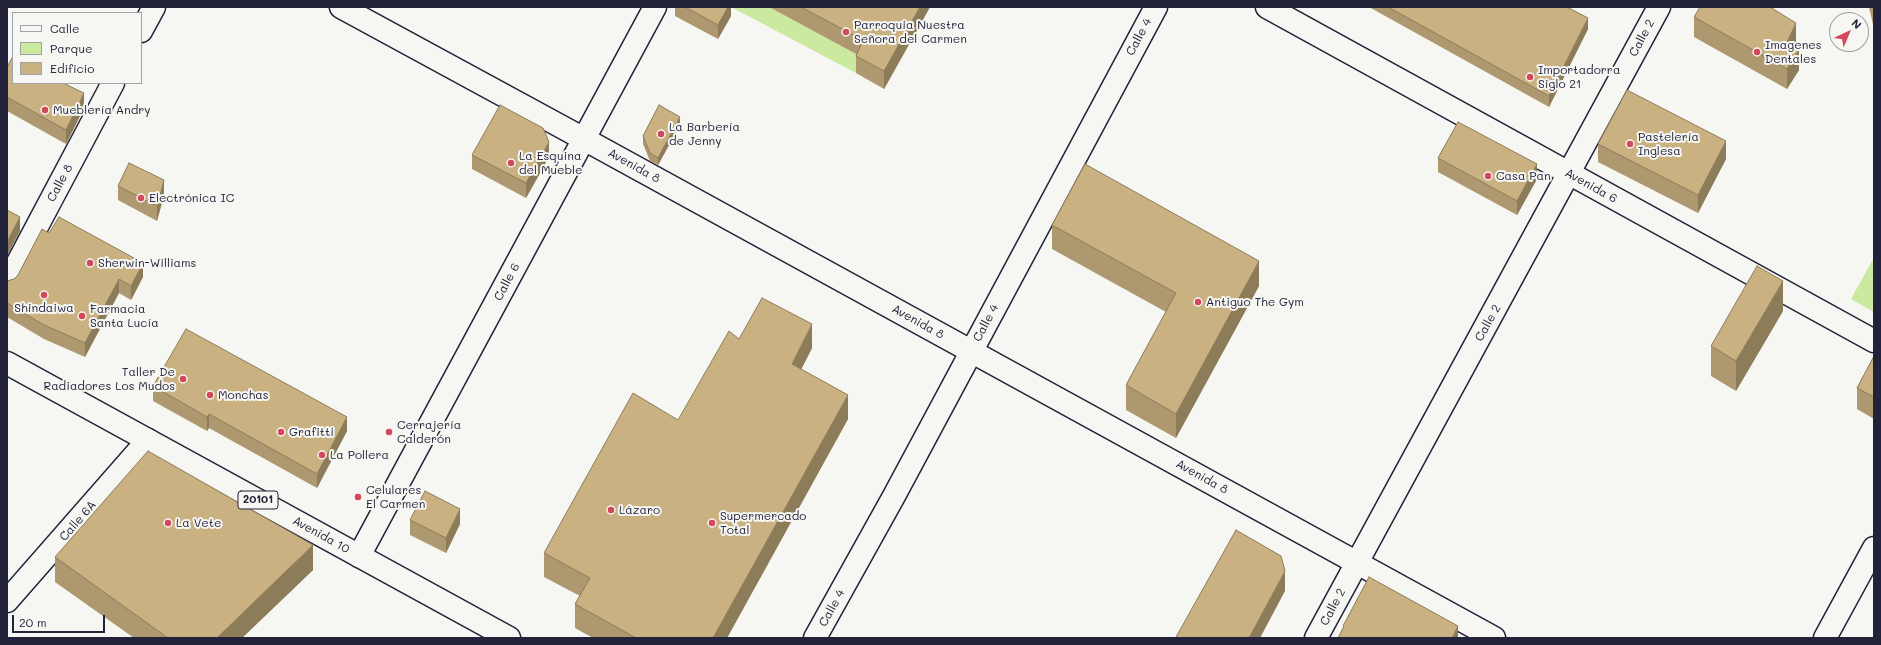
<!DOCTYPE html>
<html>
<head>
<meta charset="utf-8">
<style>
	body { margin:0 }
	#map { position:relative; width:1881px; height:645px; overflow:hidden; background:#f6f6f2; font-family:Mali,sans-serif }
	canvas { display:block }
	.frame { position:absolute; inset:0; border:8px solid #22223b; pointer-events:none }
	.legend { position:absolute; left:12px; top:12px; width:130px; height:72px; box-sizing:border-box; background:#f6f6f2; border:1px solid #a1a1a9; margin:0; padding:5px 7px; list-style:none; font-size:12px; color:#22223b }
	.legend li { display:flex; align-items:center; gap:8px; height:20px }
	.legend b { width:20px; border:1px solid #a1a1a9 }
	.north { position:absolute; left:1829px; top:12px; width:40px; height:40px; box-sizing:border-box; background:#f6f6f2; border:1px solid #a1a1a9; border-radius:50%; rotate:44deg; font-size:11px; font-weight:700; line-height:16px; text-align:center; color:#22223b }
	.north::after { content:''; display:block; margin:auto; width:14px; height:18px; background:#d1495b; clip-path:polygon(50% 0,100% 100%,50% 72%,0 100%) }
	.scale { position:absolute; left:12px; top:615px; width:93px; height:18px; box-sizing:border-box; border:2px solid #22223b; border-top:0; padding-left:5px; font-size:12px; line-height:14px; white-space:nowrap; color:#22223b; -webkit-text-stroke:3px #f6f6f2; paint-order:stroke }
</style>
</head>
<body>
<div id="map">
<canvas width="1881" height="645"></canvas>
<div class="frame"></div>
<ul class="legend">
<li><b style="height:5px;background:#f6f6f2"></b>Calle</li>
<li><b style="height:11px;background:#cce9a0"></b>Parque</li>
<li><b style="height:11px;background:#cab181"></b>Edificio</li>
</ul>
<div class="north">N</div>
<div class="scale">20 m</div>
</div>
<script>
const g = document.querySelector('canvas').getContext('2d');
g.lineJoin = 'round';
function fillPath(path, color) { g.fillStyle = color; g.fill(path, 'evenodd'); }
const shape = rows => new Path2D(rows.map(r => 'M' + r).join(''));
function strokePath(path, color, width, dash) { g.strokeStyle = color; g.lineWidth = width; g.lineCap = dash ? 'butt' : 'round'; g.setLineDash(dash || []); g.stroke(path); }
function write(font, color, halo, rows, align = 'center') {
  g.font = font + ' Mali,sans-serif'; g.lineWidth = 4; g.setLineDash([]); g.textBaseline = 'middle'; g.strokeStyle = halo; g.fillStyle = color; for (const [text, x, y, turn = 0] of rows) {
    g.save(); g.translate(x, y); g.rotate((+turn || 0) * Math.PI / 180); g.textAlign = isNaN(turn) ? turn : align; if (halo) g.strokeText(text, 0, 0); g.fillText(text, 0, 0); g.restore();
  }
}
const green = shape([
	[731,7,769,7,863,58,856,73],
	[1872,261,1874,261,1874,312,1851,299]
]);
const street = shape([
	[341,7,584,139,1494,638],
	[1267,7,1874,341],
	[141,31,154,7],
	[7,283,113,83],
	[359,556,655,7],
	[7,601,148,440],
	[1825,638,1874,548]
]);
const secondary = shape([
	[815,638,894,496,1156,7],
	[1316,638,1659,7]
]);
const primary = shape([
	[7,363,509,638]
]);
const wall = shape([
	[675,7,731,7,731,16,718,39,675,16],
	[769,7,930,7,884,89,856,73,856,54],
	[1369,7,1567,7,1588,29,1549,107],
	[1869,7,1874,7,1874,29],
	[1694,17,1796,43,1795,47,1799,70,1787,89,1694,37],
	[7,67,84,108,66,144,7,111],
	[680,125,658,165,650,161,643,144,643,136],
	[1598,144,1726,159,1698,213,1598,162],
	[472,155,549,157,526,198,472,169],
	[1438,158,1537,179,1517,215,1438,172],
	[118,186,164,195,157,221,118,200],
	[1052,225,1259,286,1176,438,1126,410,1126,385,1166,312,1052,249],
	[49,233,143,277,131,300,119,293,85,357,44,339,7,317,7,281,14,279,18,275],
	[1783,311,1736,391,1711,376,1711,346],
	[739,339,812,348,801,369,848,419,727,638,593,638,575,628,575,604,580,596,544,577,544,553,678,420],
	[1874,356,1874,419,1857,409,1857,388],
	[153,386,347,431,317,488,209,428,207,431,153,401],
	[410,520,460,524,446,553,410,535],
	[55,557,313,570,242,638,134,638,55,582]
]);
const shadedWall = shape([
	[728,7,731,7,731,16,718,39,718,25],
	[920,7,930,7,884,89,884,71],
	[1588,18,1588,29,1549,107,1549,96],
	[1796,23,1796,43,1787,62,1787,42],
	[1799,50,1799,70,1787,89,1787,69],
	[84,93,84,108,66,144,66,130],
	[680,117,680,125,658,165,658,158],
	[1726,141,1726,159,1698,213,1698,195],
	[549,142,549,157,526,198,526,183],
	[1537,164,1537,179,1517,215,1517,201],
	[164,180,164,195,157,221,157,206],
	[20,217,20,231,7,256,7,242],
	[1259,261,1259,286,1176,438,1176,414],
	[143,263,143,277,131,300,131,286],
	[119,279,119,293,85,357,85,343],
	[1783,281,1783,311,1736,391,1736,361],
	[812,324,812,348,792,388,792,364],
	[848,395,848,419,727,638,713,638],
	[209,414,209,428,207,431,207,417],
	[347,417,347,431,317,488,317,474],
	[460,509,460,524,446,553,446,538],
	[313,545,313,570,242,638,217,638],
	[1285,571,1285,591,1260,638,1249,638],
	[1458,626,1458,638,1452,638]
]);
const building = shape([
	[685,7,728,7,718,25,685,7],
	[801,7,920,7,884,71,856,56,863,40,801,7],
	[1388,7,1567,7,1588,18,1549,96,1388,7],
	[1700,7,1770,7,1796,23,1787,42,1799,50,1787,69,1694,17,1700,7],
	[12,58,13,58,13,83,63,83,84,93,66,130,7,97,7,67,12,58],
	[1627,90,1726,141,1698,195,1598,144,1627,90],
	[500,105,543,128,549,142,526,183,472,155,500,105],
	[659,105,680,117,658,158,650,153,643,136,659,105],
	[1458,122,1537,164,1517,201,1438,158,1458,122],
	[129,163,164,180,157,206,118,186,129,163],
	[1085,164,1259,261,1176,414,1126,385,1176,293,1052,225,1085,164],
	[7,210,20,217,7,242,7,210],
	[59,217,143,263,131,286,119,279,85,343,44,325,7,303,7,281,14,279,18,275,42,229,49,233,59,217],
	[1757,266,1783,281,1736,361,1711,346,1757,266],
	[762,298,812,324,792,364,848,395,713,638,636,638,575,604,590,578,544,553,633,393,678,420,729,331,739,339,762,298],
	[186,329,347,417,317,474,209,414,207,417,153,386,186,329],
	[1874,356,1874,397,1857,388,1874,356],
	[148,451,313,545,217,638,168,638,55,557,148,451],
	[425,491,460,509,446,538,410,520,425,491],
	[1236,530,1281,556,1285,571,1249,638,1178,638,1176,637,1236,530],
	[1369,577,1458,626,1452,638,1338,638,1344,626,1343,626,1369,577]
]);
const markers = [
	[846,32,4,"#d1495b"],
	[1757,52,4,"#d1495b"],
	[1530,77,4,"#d1495b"],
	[45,110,4,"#d1495b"],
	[661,134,4,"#d1495b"],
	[1630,144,4,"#d1495b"],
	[511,163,4,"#d1495b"],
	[1488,176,4,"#d1495b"],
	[141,198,4,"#d1495b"],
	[90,263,4,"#d1495b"],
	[44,295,4,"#d1495b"],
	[1198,302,4,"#d1495b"],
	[82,316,4,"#d1495b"],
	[183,379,4,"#d1495b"],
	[210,395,4,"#d1495b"],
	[281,432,4,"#d1495b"],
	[389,432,4,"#d1495b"],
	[322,455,4,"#d1495b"],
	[358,497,4,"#d1495b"],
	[611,510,4,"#d1495b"],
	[168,523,4,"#d1495b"],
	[712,523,4,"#d1495b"]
];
const shields = [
	[258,500,40]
];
const shieldNames = [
	["20101",258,500]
];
const poiNames = [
	["Parroquia Nuestra",854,25],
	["Señora del Carmen",854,39],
	["Imagenes",1765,45],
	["Dentales",1765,59],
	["Importadorra",1538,70],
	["Siglo 21",1538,84],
	["Mueblería Andry",53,110],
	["La Barbería",669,127],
	["de Jenny",669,141],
	["Pastelería",1638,137],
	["Inglesa",1638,151],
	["La Esquina",519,156],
	["del Mueble",519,170],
	["Casa Pan",1496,176],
	["Electrónica IC",149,198],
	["Sherwin-Williams",98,263],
	["Antiguo The Gym",1206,302],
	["Shindaiwa",44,308,"center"],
	["Farmacia",90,309],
	["Santa Lucía",90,323],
	["Taller De",175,372,"right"],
	["Radiadores Los Mudos",175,386,"right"],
	["Monchas",218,395],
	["Cerrajería",397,425],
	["Calderón",397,439],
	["Grafitti",289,432],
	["La Pollera",330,455],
	["Celulares",366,490],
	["El Carmen",366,504],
	["Lázaro",619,510],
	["Supermercado",720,516],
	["Total",720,530],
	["La Vete",176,523]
];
const streetNames = [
	["Calle 4",1139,37,-62],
	["Calle 2",1642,38,-62],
	["Avenida 8",634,166,29],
	["Calle 8",60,183,-62],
	["Avenida 6",1591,186,29],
	["Calle 6",507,282,-62],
	["Avenida 8",918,322,29],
	["Calle 4",986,323,-62],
	["Calle 2",1488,323,-61],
	["Avenida 8",1202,477,29],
	["Calle 6A",78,521,-49],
	["Avenida 10",321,535,29],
	["Calle 2",1333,607,-62],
	["Calle 4",832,608,-61]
];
fillPath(green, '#cce9a0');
strokePath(street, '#22223b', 25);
strokePath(secondary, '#22223b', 25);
strokePath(primary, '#22223b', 25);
strokePath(street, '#f6f6f2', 22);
strokePath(secondary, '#f6f6f2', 22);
strokePath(primary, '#f6f6f2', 22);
fillPath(wall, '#ae986f');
fillPath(shadedWall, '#8d7c5a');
fillPath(building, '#cab181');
strokePath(building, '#8d7c5a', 1);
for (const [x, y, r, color] of markers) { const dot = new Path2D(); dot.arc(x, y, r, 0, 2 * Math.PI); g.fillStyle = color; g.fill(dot); strokePath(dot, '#f6f6f2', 1.5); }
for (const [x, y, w] of shields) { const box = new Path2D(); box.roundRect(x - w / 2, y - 9, w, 18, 3); g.fillStyle = '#f6f6f2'; g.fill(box); strokePath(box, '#22223b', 1); }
write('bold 11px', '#22223b', null, shieldNames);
write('12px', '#22223b', '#f6f6f2', poiNames, 'left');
write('12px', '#22223b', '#f6f6f2', streetNames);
</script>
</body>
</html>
